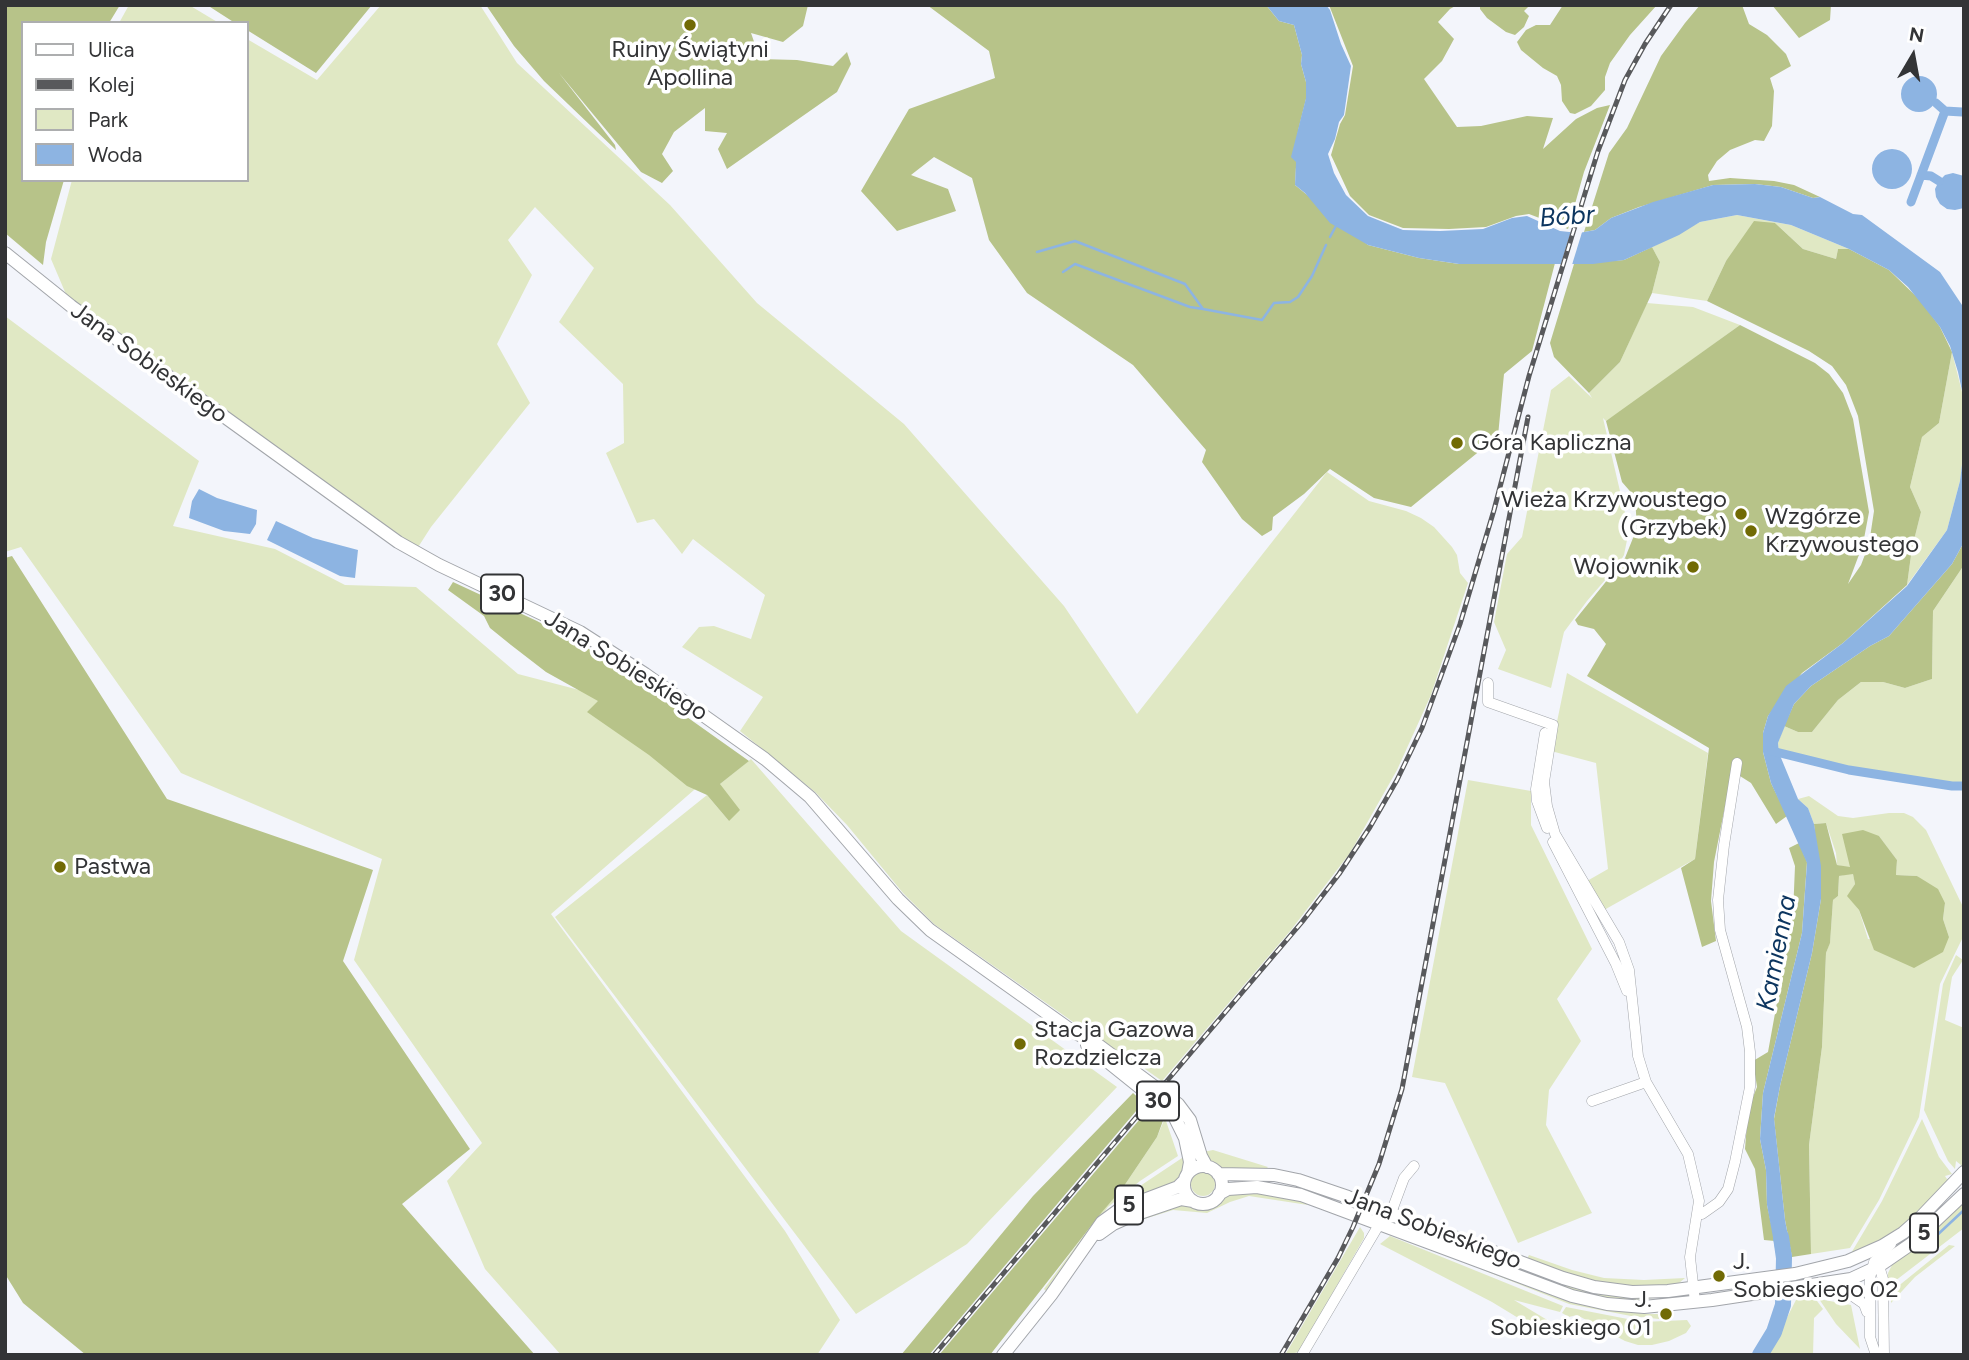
<!DOCTYPE html>
<html>
<head>
<meta charset="utf-8">
<style>
	body { margin:0 }
	#map { position:relative; width:1969px; height:1360px; overflow:hidden; background:#f3f5fb; font-family:Figtree,sans-serif }
	canvas { display:block }
	.frame { position:absolute; inset:0; border:7px solid #333436; pointer-events:none }
	.legend { position:absolute; left:21px; top:21px; width:228px; height:161px; box-sizing:border-box; background:#fff; border:2px solid #adaeaf; margin:0; padding:9px 12px; list-style:none; font-size:21px; color:#333436 }
	.legend li { display:flex; align-items:center; gap:14px; height:35px }
	.legend b { width:35px; border:2px solid #adaeaf }
	.north { position:absolute; left:1878px; top:21px; width:70px; height:70px; -webkit-text-stroke:5px #fff; paint-order:stroke; rotate:10deg; font-size:19px; font-weight:700; line-height:28px; text-align:center; color:#333436 }
	.north::after { content:''; display:block; margin:auto; width:24px; height:32px; background:#333436; clip-path:polygon(50% 0,100% 100%,50% 72%,0 100%) }
</style>
</head>
<body>
<div id="map">
<canvas width="1969" height="1360"></canvas>
<div class="frame"></div>
<ul class="legend">
<li><b style="height:9px;background:#fff"></b>Ulica</li>
<li><b style="height:9px;background:#58595c"></b>Kolej</li>
<li><b style="height:19px;background:#e0e8c4"></b>Park</li>
<li><b style="height:19px;background:#8db4e2"></b>Woda</li>
</ul>
<div class="north">N</div>
</div>
<script>
const g = document.querySelector('canvas').getContext('2d');
g.lineJoin = 'round';
function fillPath(path, color) { g.fillStyle = color; g.fill(path, 'evenodd'); }
const shape = rows => new Path2D(rows.map(r => 'M' + r).join(''));
function strokePath(path, color, width, dash) { g.strokeStyle = color; g.lineWidth = width; g.lineCap = dash ? 'butt' : 'round'; g.setLineDash(dash || []); g.stroke(path); }
function write(font, color, halo, rows, align = 'center') {
  g.font = font + ' Figtree,sans-serif'; g.lineWidth = 7; g.setLineDash([]); g.textBaseline = 'middle'; g.strokeStyle = halo; g.fillStyle = color; for (const [text, x, y, turn = 0] of rows) {
    g.save(); g.translate(x, y); g.rotate((+turn || 0) * Math.PI / 180); g.textAlign = isNaN(turn) ? turn : align; if (halo) g.strokeText(text, 0, 0); g.fillText(text, 0, 0); g.restore();
  }
}
const green = shape([
	[129,5,189,5,219,23,119,23],
	[381,5,480,5,517,63,670,205,757,303,904,424,1064,606,1137,714,1327,472,1369,501,1406,511,1421,518,1434,527,1452,547,1457,555,1460,573,1468,583,1431,695,1397,770,1350,853,1291,930,1162,1081,1145,1069,1141,1060,1137,1060,1137,1067,934,924,903,893,847,825,815,792,740,731,763,697,682,647,699,627,714,626,751,639,765,595,693,539,682,554,654,519,637,523,606,453,624,443,623,384,559,322,594,268,535,207,508,240,532,275,497,344,530,403,431,527,415,552,71,306,51,259,72,180,247,180,247,39,317,80],
	[1737,215,1791,225,1849,249,1838,249,1836,259,1803,249,1775,223,1726,261,1707,301,1652,293,1660,262,1652,247,1700,222],
	[1647,303,1693,307,1740,325,1623,410,1606,421,1603,418,1629,530,1624,555,1618,565,1587,601,1564,632,1551,688,1498,669,1506,650,1494,622,1507,554,1522,537,1551,390,1569,376,1592,398,1589,393,1620,362],
	[5,316,199,461,173,526,275,549,345,585,416,587,518,674,610,698,709,777,551,914,785,1231,840,1320,817,1355,561,1355,485,1269,447,1181,482,1143,354,960,382,859,181,773,21,547,5,552],
	[1952,352,1964,400,1964,448,1960,481,1947,530,1907,585,1912,548,1921,512,1910,487,1922,437,1939,423],
	[1964,565,1964,786,1952,786,1849,770,1779,753,1778,743,1784,726,1798,732,1812,732,1838,700,1861,682,1883,682,1905,688,1932,679,1933,611],
	[1567,673,1708,753,1695,859,1604,910,1587,881,1608,869,1596,763,1551,751],
	[751,759,901,931,1117,1087,967,1244,856,1314,555,917,707,795,729,821,720,784],
	[1468,780,1531,791,1531,825,1592,949,1557,999,1581,1041,1549,1090,1546,1125,1592,1213,1518,1243,1445,1083,1412,1077],
	[1809,796,1838,816,1853,818,1889,813,1904,813,1913,817,1926,830,1964,909,1964,935,1940,984,1919,1117,1879,1200,1850,1248,1811,1254,1809,1145,1822,1047,1826,953,1830,942,1833,900,1838,896,1839,876,1853,873,1855,884,1848,896,1859,910,1868,939,1949,937,1943,919,1945,903,1917,876,1896,875,1897,860,1879,836,1850,868,1837,865,1836,853,1826,823,1814,824,1808,808,1798,799],
	[1956,955,1963,960,1952,977,1945,1020,1964,1028,1964,1165,1959,1171,1961,1165,1956,1161,1955,1169,1948,1161,1924,1110,1943,984],
	[1165,1118,1178,1156,1140,1181,1108,1207,1046,1291,1044,1289,1102,1211,1122,1189,1157,1137],
	[1922,1119,1939,1157,1952,1174,1945,1176,1947,1179,1953,1177,1903,1225,1884,1238,1850,1255,1882,1201],
	[1213,1150,1268,1167,1264,1171,1226,1171,1208,1159,1203,1152],
	[1185,1156,1186,1164,1177,1182,1114,1207,1143,1184],
	'1191 1184a12 12 0 1 1 24 0a12 12 0 1 1-24 0Z',
	[1247,1191,1305,1202,1308,1205,1249,1196,1230,1202,1207,1213,1173,1210,1125,1225,1119,1224,1186,1203,1200,1209,1211,1208,1228,1195],
	[1964,1201,1964,1228,1895,1281,1887,1283,1888,1273,1893,1263,1931,1234],
	[1406,1223,1545,1277,1686,1295,1625,1301,1585,1295,1404,1228],
	[1360,1227,1364,1233,1364,1238,1299,1352,1285,1355],
	[1390,1236,1563,1306,1560,1312,1514,1300,1564,1330,1561,1339,1538,1330,1492,1302,1380,1244],
	[1949,1245,1955,1246,1915,1277,1891,1303,1891,1292],
	[1425,1247,1595,1306,1644,1314,1659,1314,1659,1319,1631,1316,1569,1304],
	[1529,1255,1572,1270,1604,1278,1644,1280,1685,1278,1678,1284,1642,1287,1594,1282,1527,1259],
	[1798,1296,1817,1301,1823,1309,1814,1318,1813,1355,1768,1355],
	[1819,1299,1851,1305,1860,1349,1836,1324],
	[1566,1307,1643,1322,1687,1320,1691,1326,1686,1333,1669,1341,1652,1345,1638,1345,1625,1341,1577,1315,1569,1317,1562,1313]
]);
const forest = shape([
	[5,5,120,5,109,23,23,23,23,180,64,180,46,242,43,265,5,233],
	[207,5,372,5,316,73,247,30,247,23,235,23],
	[486,5,808,5,803,26,783,42,751,33,760,59,797,60,833,66,847,52,851,64,837,92,727,169,718,149,727,133,705,131,705,108,674,132,662,154,673,171,662,183,641,172,559,73,615,145,616,150,544,81,514,46],
	[927,5,1266,5,1279,21,1294,25,1302,55,1301,64,1306,82,1306,99,1298,131,1295,185,1368,245,1419,258,1459,264,1555,263,1532,351,1504,374,1498,436,1411,507,1374,498,1330,469,1304,494,1273,517,1272,530,1262,536,1242,519,1202,462,1206,450,1133,365,1027,293,989,240,972,178,934,157,911,175,948,189,956,211,897,231,861,191,909,109,995,78,989,51],
	[1329,5,1457,5,1450,9,1438,22,1454,39,1442,61,1424,79,1457,127,1481,126,1527,116,1553,118,1543,149,1576,119,1597,108,1610,105,1584,172,1568,229,1529,214,1516,216,1486,227,1449,229,1403,228,1369,215,1350,196,1331,155,1340,124,1345,115,1353,66],
	[1480,5,1530,5,1524,11,1529,16,1524,27,1515,35,1506,32,1487,18,1480,9],
	[1563,5,1657,5,1630,35,1610,63,1605,77,1605,90,1591,106,1575,114,1570,113,1562,101,1561,85,1557,76,1543,68,1521,50,1517,42,1526,30,1536,25,1550,25],
	[1700,5,1742,5,1749,24,1767,35,1786,54,1791,66,1770,78,1774,91,1772,126,1764,141,1755,140,1730,150,1717,161,1708,175,1709,181,1730,178,1774,181,1794,185,1820,197,1813,198,1781,187,1755,184,1713,185,1639,207,1611,218,1595,230,1584,232,1609,153,1627,128,1661,56,1685,23],
	[1772,5,1831,5,1830,20,1799,38],
	[1754,221,1775,223,1803,249,1836,259,1838,249,1849,249,1889,270,1921,301,1940,327,1952,352,1939,423,1922,437,1910,487,1921,512,1912,548,1907,585,1843,643,1802,673,1768,716,1763,733,1763,752,1771,783,1787,816,1776,824,1751,783,1732,771,1714,862,1711,901,1716,941,1702,947,1681,868,1695,859,1709,748,1587,676,1606,644,1594,629,1578,625,1575,620,1625,558,1637,528,1635,497,1622,482,1606,421,1740,325,1815,363,1829,374,1843,393,1853,419,1869,512,1863,544,1848,584,1861,565,1869,544,1874,511,1858,416,1846,385,1832,366,1809,351,1707,301,1726,261],
	[1652,247,1660,262,1652,293,1620,362,1589,393,1554,357,1550,343,1574,264,1624,260],
	[1964,542,1964,565,1933,611,1932,679,1905,688,1883,682,1861,682,1838,700,1812,732,1798,732,1784,726,1794,704,1811,686,1870,646,1889,636,1952,564],
	[12,556,167,799,373,870,343,961,470,1149,402,1204,535,1355,86,1355,23,1303,5,1274,5,558],
	[453,582,537,621,598,654,749,761,720,784,740,810,729,821,707,795,687,786,649,755,587,712,598,701,546,672,511,645,490,628,484,616,448,590],
	[1826,823,1837,865,1850,867,1842,834,1863,830,1879,836,1897,860,1896,875,1917,876,1938,889,1945,903,1943,919,1949,937,1943,952,1914,968,1874,950,1859,910,1847,896,1855,884,1853,874,1839,876,1838,896,1833,900,1830,943,1826,953,1822,1047,1809,1145,1811,1254,1792,1257,1785,1220,1774,1119,1780,1086,1812,953,1821,899,1814,824],
	[1799,843,1807,862,1802,933,1763,1093,1760,1139,1766,1170,1767,1205,1775,1241,1764,1240,1755,1169,1745,1149,1747,1123,1753,1097,1757,1087,1753,1061,1768,1052,1793,914,1795,866,1789,848],
	[1133,1093,1143,1102,1142,1104,929,1355,901,1355,1033,1196],
	[1151,1106,1164,1118,1157,1137,1122,1189,1102,1212,990,1355,939,1355]
]);
const water = shape([
	[1266,5,1326,5,1330,10,1341,44,1351,66,1344,115,1339,122,1335,139,1328,154,1334,173,1346,195,1368,216,1403,230,1440,231,1483,229,1512,218,1527,216,1560,231,1579,233,1595,230,1611,218,1653,202,1713,185,1755,184,1781,187,1813,198,1820,197,1853,214,1862,215,1940,272,1964,308,1964,400,1958,372,1950,346,1940,327,1908,287,1889,270,1849,249,1791,225,1737,215,1700,222,1679,235,1624,260,1593,264,1459,264,1419,258,1368,245,1330,223,1305,193,1295,185,1296,162,1291,157,1306,98,1306,82,1301,64,1302,55,1294,25,1279,21],
	'1901 94a18 18 0 1 1 36 0a18 18 0 1 1-36 0Z',
	'1872 169a20 20 0 1 1 40 0a20 20 0 1 1-40 0Z',
	[1953,173,1964,176,1964,208,1955,210,1947,209,1940,204,1936,197,1935,189,1939,181,1945,175],
	[1964,448,1964,542,1952,564,1889,636,1870,646,1811,686,1794,704,1778,743,1779,753,1798,799,1808,808,1814,824,1821,866,1821,899,1812,953,1780,1086,1774,1118,1785,1220,1792,1257,1777,1259,1767,1205,1766,1170,1760,1139,1763,1093,1802,933,1807,863,1771,783,1763,752,1763,733,1768,716,1786,686,1843,643,1907,586,1947,530,1960,481],
	[199,489,217,498,257,510,256,524,250,534,224,531,189,518,192,501],
	[276,521,313,538,358,550,355,578,340,576,267,540]
]);
const pier = shape([
	[1572,228,1583,229,1571,268,1560,267]
]);
const stream = shape([
	[1330,237,1337,224],
	[1037,252,1075,241,1185,284,1203,309,1262,320,1274,303,1290,302,1298,297,1312,276,1326,245],
	[1063,272,1075,264,1190,307,1203,309],
	[1934,1238,1964,1210]
]);
const canal = shape([
	[1936,103,1945,111,1962,112],
	[1921,175,1931,176,1939,181],
	[1911,202,1945,111],
	[1772,751,1849,770,1952,786,1964,786]
]);
const river = shape([
	[1760,1355,1774,1332,1783,1305,1784,1258,1781,1237]
]);
const minor = shape([
	[1488,683,1488,702,1553,725,1544,782,1547,806,1555,834,1619,942,1629,970,1638,1056,1646,1082],
	[1545,733,1536,789,1537,801,1547,828],
	[1553,842,1616,964,1627,991],
	[1592,1101,1646,1082,1688,1154,1699,1201,1690,1257,1695,1302],
	[1391,1213,1404,1178,1414,1166],
	[1699,1213,1702,1214,1719,1202,1728,1189,1735,1162,1750,1087,1750,1052,1747,1027,1720,930,1718,900,1724,845,1737,763],
	[1875,1263,1879,1266,1883,1279,1884,1355],
	[1807,1289,1851,1295,1864,1304,1867,1312],
	[1302,1355,1380,1223,1385,1218,1398,1217],
	[1876,1355,1870,1337,1870,1278,1874,1262,1891,1244]
]);
const major = shape([
	[5,253,71,306,398,542,439,565,580,632,645,674,765,759,810,797,898,899,930,930,1072,1031,1097,1044,1178,1104,1190,1120,1201,1156,1207,1167],
	[1087,1045,1173,1114,1185,1138,1190,1162,1188,1173],
	'1184 1185a19 19 0 1 1 38 0a19 19 0 1 1-38 0Z',
	[1218,1174,1274,1175,1298,1180,1348,1197,1563,1278,1594,1287,1632,1292,1668,1291,1795,1274,1848,1261,1882,1246,1903,1233,1920,1218,1964,1172],
	[1219,1194,1228,1189,1257,1187,1301,1195,1572,1296,1607,1304,1644,1307,1712,1300,1851,1279,1879,1266,1911,1244,1964,1194],
	[1099,1234,1113,1224,1131,1216,1181,1199,1193,1201],
	[1003,1355,1051,1295,1102,1222,1120,1209,1178,1187,1184,1181]
]);
const rail = shape([
	[934,1355,1302,922,1339,874,1370,827,1397,780,1422,728,1460,624,1494,510,1529,376,1598,151,1625,80,1645,44,1671,5],
	[1281,1355,1338,1258,1353,1227,1379,1164,1402,1089,1528,417]
]);
const markers = [
	[690,25,7,"#716a04"],
	[1457,443,7,"#716a04"],
	[1741,514,7,"#716a04"],
	[1751,531,7,"#716a04"],
	[1693,567,7,"#716a04"],
	[60,867,7,"#716a04"],
	[1020,1044,7,"#716a04"],
	[1719,1276,7,"#716a04"],
	[1666,1314,7,"#716a04"]
];
const shields = [
	[502,594,42],
	[1158,1101,42],
	[1129,1205,28],
	[1924,1233,28]
];
const shieldNames = [
	["30",502,594],
	["30",1158,1101],
	["5",1129,1205],
	["5",1924,1233]
];
const poiNames = [
	["Ruiny Świątyni",690,50,"center"],
	["Apollina",690,78,"center"],
	["Góra Kapliczna",1471,443],
	["Wieża Krzywoustego",1727,500,"right"],
	["(Grzybek)",1727,528,"right"],
	["Wzgórze",1765,517],
	["Krzywoustego",1765,545],
	["Wojownik",1679,567,"right"],
	["Pastwa",74,867],
	["Stacja Gazowa",1034,1030],
	["Rozdzielcza",1034,1058],
	["J.",1733,1262],
	["Sobieskiego 02",1733,1290],
	["J.",1652,1300,"right"],
	["Sobieskiego 01",1652,1328,"right"]
];
const streetNames = [
	["Jana Sobieskiego",149,363,36],
	["Jana Sobieskiego",626,666,32],
	["Jana Sobieskiego",1433,1229,21]
];
const waterNames = [
	["Bóbr",1567,217,-4],
	["Kamienna",1777,953,-79]
];
fillPath(green, '#e0e8c4');
fillPath(forest, '#b7c389');
fillPath(water, '#8db4e2');
fillPath(pier, '#f3f5fb');
strokePath(stream, '#8db4e2', 2.5);
strokePath(canal, '#8db4e2', 9);
strokePath(river, '#8db4e2', 16);
strokePath(minor, '#a2a5aa', 11);
strokePath(major, '#a2a5aa', 14);
strokePath(minor, '#fff', 10);
strokePath(major, '#fff', 12);
strokePath(rail, '#58595c', 5);
strokePath(rail, '#fff', 2.5, [8]);
for (const [x, y, r, color] of markers) { const dot = new Path2D(); dot.arc(x, y, r, 0, 2 * Math.PI); g.fillStyle = color; g.fill(dot); strokePath(dot, '#fff', 2.5); }
for (const [x, y, w] of shields) { const box = new Path2D(); box.roundRect(x - w / 2, y - 19.5, w, 39, 5); g.fillStyle = '#fff'; g.fill(box); strokePath(box, '#333436', 2); }
write('bold 23px', '#333436', null, shieldNames);
write('24px', '#333436', '#fff', poiNames, 'left');
write('24px', '#333436', '#fff', streetNames);
write('italic 26px', '#0c355f', '#fff', waterNames);
</script>
</body>
</html>
